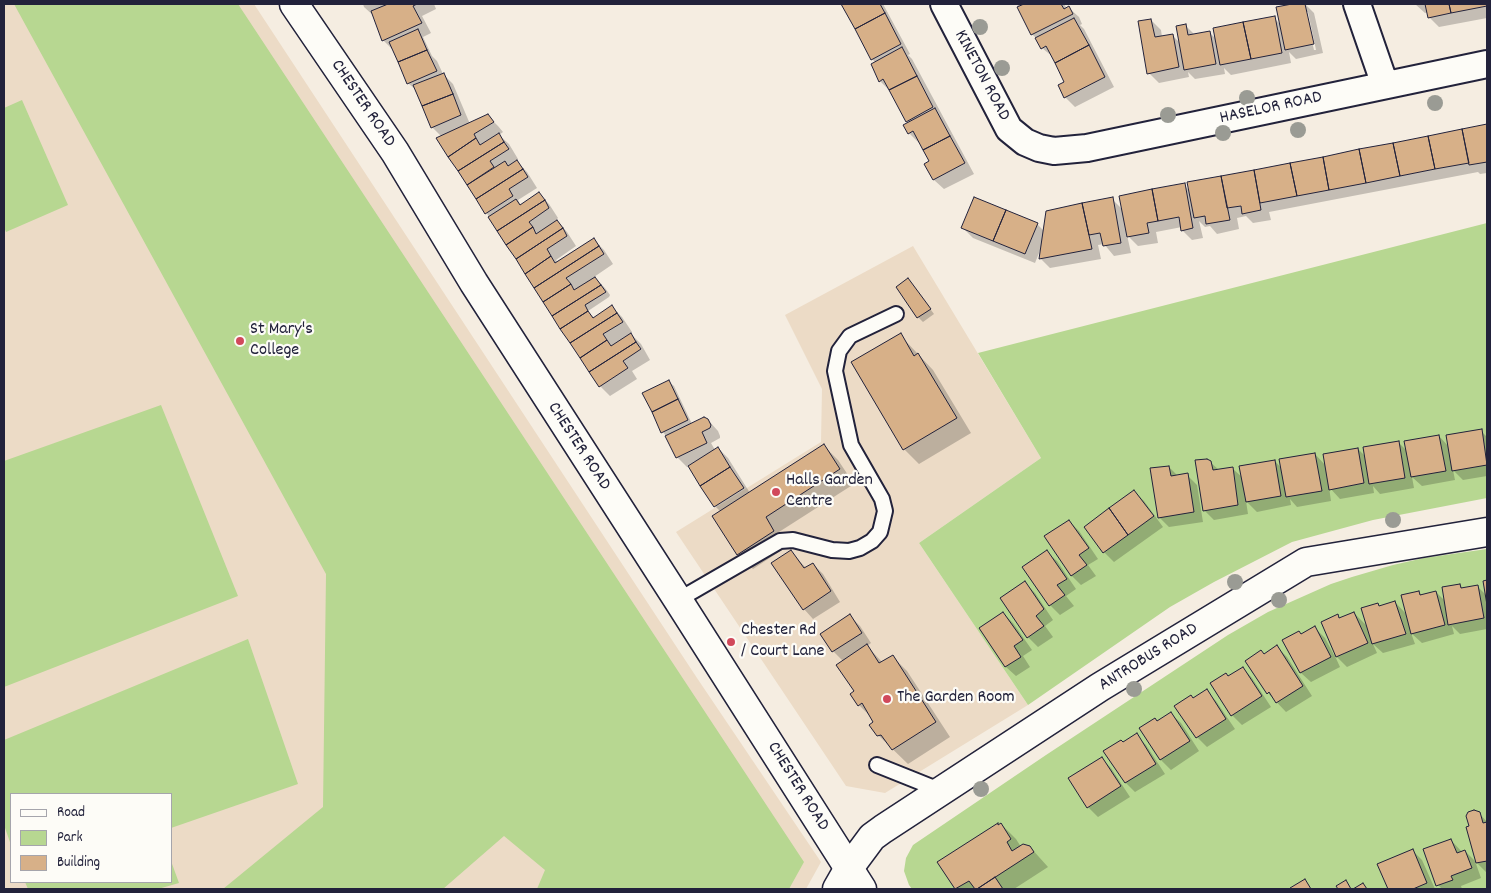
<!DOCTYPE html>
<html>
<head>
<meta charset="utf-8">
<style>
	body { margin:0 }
	#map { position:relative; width:1491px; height:893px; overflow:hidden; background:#f5ede1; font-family:Dekko,sans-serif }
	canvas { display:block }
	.frame { position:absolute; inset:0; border:5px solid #22223b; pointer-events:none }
	.legend { position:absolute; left:10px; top:793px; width:162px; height:90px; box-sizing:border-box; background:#fdfcf7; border:1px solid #a5a5ac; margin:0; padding:6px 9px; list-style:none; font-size:15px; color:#22223b }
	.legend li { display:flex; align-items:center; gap:10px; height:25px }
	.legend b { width:25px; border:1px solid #a5a5ac }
</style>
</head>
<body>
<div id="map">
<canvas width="1491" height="893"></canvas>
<div class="frame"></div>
<ul class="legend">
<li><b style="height:6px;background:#fdfcf7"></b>Road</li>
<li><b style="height:14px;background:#b7d791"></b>Park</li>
<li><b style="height:14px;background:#d7b088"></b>Building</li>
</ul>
</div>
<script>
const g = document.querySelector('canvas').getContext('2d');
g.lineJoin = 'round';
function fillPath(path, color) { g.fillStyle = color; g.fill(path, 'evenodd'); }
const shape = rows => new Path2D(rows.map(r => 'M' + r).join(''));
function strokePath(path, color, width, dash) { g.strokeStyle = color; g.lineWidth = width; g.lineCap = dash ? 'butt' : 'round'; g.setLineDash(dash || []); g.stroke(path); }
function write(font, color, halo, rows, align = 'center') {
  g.font = font + ' Dekko,sans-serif'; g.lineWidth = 4.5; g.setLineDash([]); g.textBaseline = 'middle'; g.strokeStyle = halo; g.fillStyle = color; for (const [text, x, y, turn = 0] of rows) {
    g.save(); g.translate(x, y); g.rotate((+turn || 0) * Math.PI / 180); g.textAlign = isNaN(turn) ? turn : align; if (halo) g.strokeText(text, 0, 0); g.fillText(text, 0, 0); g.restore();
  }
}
const built = shape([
	[4,4,254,4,697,678,821,862,806,889,4,889],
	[11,794,171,794,171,882,11,882],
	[913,246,1041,458,919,543,1028,705,885,793,846,786,676,532,821,442,822,389,785,315]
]);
const green = shape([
	[14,4,238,4,804,862,789,889,537,889,545,870,504,836,443,889,223,889,323,807,326,574],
	[22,100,68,205,6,232,4,227,4,108],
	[1487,223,1487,498,1373,520,1292,542,1214,582,1170,607,1028,705,919,543,1041,458,978,353],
	[161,405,238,596,4,687,4,461],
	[1487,549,1487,889,912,889,909,885,904,871,906,858,913,845,1046,755,1228,635,1268,612,1331,584,1352,577,1393,565,1424,558],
	[248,639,298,784,171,828,171,794,11,794,11,845,4,825,4,740],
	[171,861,179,883,158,889,28,889,25,882,171,882]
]);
const shadow = shape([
	[363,4,434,4,436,9,422,16,431,33,423,37,432,56,437,61,443,74,453,84,470,124,488,116,498,126,503,132,499,135,509,144,518,159,516,161,527,172,537,188,518,200,521,206,539,194,549,204,558,218,556,220,567,232,576,246,556,260,558,263,594,240,604,250,613,264,594,277,605,288,610,295,609,297,588,311,594,318,612,307,622,317,632,332,630,333,641,344,650,360,632,371,637,379,610,396,600,386,438,139,442,137,432,127,418,92,408,83,393,50,383,40,375,17,364,7],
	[842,4,883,4,910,54,908,55,912,59,974,174,944,189,934,180,926,164,930,161,920,142,919,143,909,133,909,123,890,91,880,81,876,63,872,59],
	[1017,4,1064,4,1067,9,1069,8,1079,17,1082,24,1080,25,1084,29,1114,87,1075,107,1065,97,1059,86,1066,82,1053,57,1042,48,1038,40,1032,34],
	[1298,4,1305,4,1314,13,1323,53,1296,59,1289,52,1291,63,1231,75,1224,68,1225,74,1195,79,1188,72,1189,77,1159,83,1149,73,1151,20,1161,30,1162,37,1172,35,1180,43,1186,26,1195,35,1209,32,1216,39,1274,18,1281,25,1277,8],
	[1305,12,1308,12,1316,50,1314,50],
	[1415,4,1487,4,1487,18,1439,27,1429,17,1428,12,1425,13],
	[1487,126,1487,173,1480,174,1478,172,1269,212,1271,220,1253,223,1246,216,1237,218,1239,229,1217,234,1210,226,1205,227,1199,221,1203,238,1192,240,1182,230,1182,227,1156,232,1158,243,1138,246,1127,235,1131,253,1114,256,1104,244,1098,245,1101,259,1050,268,1040,258,1041,248,1035,263,973,238,963,228,1037,224,1044,231,1058,209,1112,199,1123,210,1184,185,1190,191,1189,183,1323,158],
	[908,279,934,314,923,322,918,317],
	[900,335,933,370,971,433,919,464,904,449],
	[669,382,674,386,692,424,708,420,718,431,720,436,720,438,711,443,715,450,718,448,728,458,750,493,823,445,838,460,854,484,779,532,788,546,753,569,738,554,721,512,715,506,689,466,687,467,677,457,666,436,663,432],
	[1481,431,1487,437,1487,476,1463,480,1453,470,1455,480,1422,486,1412,477,1414,488,1380,494,1373,486,1374,493,1340,499,1329,487,1331,501,1297,507,1290,499,1291,505,1257,512,1246,501,1248,514,1214,520,1204,510,1210,462,1219,470,1233,469,1243,478,1275,461,1282,469,1315,454,1326,466,1358,449,1366,457,1399,443,1407,451,1439,436,1449,447],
	[1169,467,1178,476,1187,475,1197,485,1203,522,1169,527,1159,517],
	[1134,491,1144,501,1163,527,1114,562,1104,552,1086,527],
	[1069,521,1079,531,1098,559,1088,565,1096,576,1081,585,1071,575],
	[791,552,806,568,813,564,823,574,840,602,813,619,804,609],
	[1047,552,1057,561,1076,589,1066,596,1074,606,1060,615,1050,605],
	[1485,582,1487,582,1487,629,1460,634,1452,626,1454,634,1422,643,1411,633,1415,644,1383,653,1373,644,1377,653,1347,667,1334,654,1340,667,1311,682,1301,673,1284,640,1299,632,1302,635,1315,628,1325,638,1334,655,1335,654,1338,616,1341,619,1354,613,1368,627,1378,604,1380,607,1395,602,1407,615,1419,592,1422,596,1436,592,1446,602,1460,585,1463,589,1477,586,1487,596],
	[1025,583,1035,593,1053,620,1045,626,1053,637,1038,647,1028,637],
	[1003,613,1013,623,1032,650,1023,656,1030,667,1016,676,1006,667,981,628],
	[850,616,860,626,871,643,867,646,882,662,892,656,907,671,950,737,908,764,878,735,872,718,859,705,856,691,843,661,833,651],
	[1277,647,1287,657,1312,696,1286,712,1268,693,1264,655],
	[1243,668,1252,678,1271,707,1242,725,1232,715,1212,684,1229,677],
	[1206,691,1216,701,1235,729,1207,747,1197,737,1193,699],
	[1171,714,1181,723,1199,751,1171,770,1161,760,1141,729,1158,722],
	[1136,735,1146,745,1165,774,1135,792,1125,782,1123,743],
	[1101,758,1111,768,1130,797,1098,817,1088,807],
	[1479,813,1487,822,1487,873,1477,863,1470,827],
	[1001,824,1016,839,1021,847,1030,847,1048,867,1014,889,957,889,939,862],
	[1451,840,1462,852,1465,851,1475,861,1481,878,1461,886,1462,889,1442,889,1438,885],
	[1412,850,1422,860,1435,889,1389,889,1379,864]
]);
const building = shape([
	[388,4,417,4,413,6,422,23,382,41,371,11,388,4],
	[841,4,880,4,885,13,855,29,841,4],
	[1024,4,1061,4,1064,9,1069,6,1073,14,1031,35,1017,7,1024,4],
	[1292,4,1305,4,1314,44,1285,50,1276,7,1292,4],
	[1425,4,1449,4,1451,13,1428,18,1425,4],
	[1449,4,1487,4,1487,6,1451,13,1449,4],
	[885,13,901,44,871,60,855,29,885,13],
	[1275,16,1282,53,1251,59,1243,22,1275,16],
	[1074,18,1089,45,1055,63,1046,46,1041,49,1035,38,1074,18],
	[1151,19,1155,37,1173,34,1179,67,1147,74,1138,21,1151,19],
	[1243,22,1251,59,1220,65,1213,28,1243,22],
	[1186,24,1188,35,1210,31,1216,64,1184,70,1176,26,1186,24],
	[418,29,427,50,398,62,389,42,418,29],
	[1089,45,1105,77,1064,98,1058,85,1064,82,1055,63,1089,45],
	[902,47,917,76,889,90,883,79,879,82,871,64,902,47],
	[427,50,437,71,407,84,398,62,427,50],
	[444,73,453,94,422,106,413,85,444,73],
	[917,76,933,107,906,122,889,90,917,76],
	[453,94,461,115,431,128,422,106,453,94],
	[935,108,950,136,923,150,913,131,908,134,903,125,935,108],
	[488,114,494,122,474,134,476,138,448,157,436,138,488,114],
	[1487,124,1487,162,1469,165,1462,129,1487,124],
	[1462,129,1469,163,1435,169,1428,136,1462,129],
	[499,133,504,142,458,171,448,157,476,138,480,145,499,133],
	[950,136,965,163,933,180,924,164,929,161,923,150,950,136],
	[1428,136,1435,169,1400,176,1393,143,1428,136],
	[504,142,509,149,490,161,494,167,467,185,458,171,504,142],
	[1393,143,1400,176,1366,183,1359,149,1393,143],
	[1359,149,1366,183,1329,190,1323,157,1359,149],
	[1323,157,1329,190,1297,196,1290,163,1323,157],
	[517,160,523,169,476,199,467,185,505,161,508,166,517,160],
	[1290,163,1297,196,1260,203,1254,170,1290,163],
	[523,169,528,177,509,189,513,196,485,214,476,199,523,169],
	[1254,170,1261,210,1242,214,1241,206,1227,208,1221,176,1254,170],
	[1221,176,1230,220,1206,224,1205,216,1194,218,1187,182,1221,176],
	[1185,183,1193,228,1181,231,1179,217,1158,221,1152,189,1185,183],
	[1152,189,1158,221,1147,223,1149,233,1127,237,1119,196,1152,189],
	[539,192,545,200,497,231,488,217,516,199,520,205,539,192],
	[974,197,1006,210,993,241,961,228,974,197],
	[1113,197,1121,243,1103,246,1100,233,1089,235,1082,203,1113,197],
	[545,200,549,208,529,222,533,227,506,245,497,231,545,200],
	[1082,203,1092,249,1039,259,1046,211,1082,203],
	[1006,210,1038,223,1025,254,993,241,1006,210],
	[557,220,563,228,516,259,506,245,533,227,536,234,557,220],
	[563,228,567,236,547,249,551,256,525,274,516,259,563,228],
	[594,238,599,246,534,288,525,274,551,256,555,263,594,238],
	[599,246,604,254,566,278,571,284,543,302,534,288,599,246],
	[595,277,601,285,552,316,543,302,571,284,574,290,595,277],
	[908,278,931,309,917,318,896,287,908,278],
	[601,285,606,292,585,305,588,311,560,329,552,316,601,285],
	[612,305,617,313,570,343,560,329,588,311,593,318,612,305],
	[617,313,623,322,603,334,607,340,580,358,570,343,617,313],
	[631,333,636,342,589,372,580,358,607,340,611,346,631,333],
	[901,333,914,356,918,353,957,418,903,450,851,362,901,333],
	[636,342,641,349,623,361,628,368,599,387,589,372,636,342],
	[669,380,678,399,652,412,642,393,669,380],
	[678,399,688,420,661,433,652,412,678,399],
	[704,417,708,419,711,425,710,428,702,432,707,443,676,458,665,436,704,417],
	[1482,429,1487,465,1452,471,1446,435,1482,429],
	[1439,435,1446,471,1411,477,1404,441,1439,435],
	[1399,441,1405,478,1369,484,1363,447,1399,441],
	[824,444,840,469,766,517,774,531,737,555,712,516,824,444],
	[718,447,730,467,700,486,688,466,718,447],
	[1358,448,1364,483,1329,490,1323,454,1358,448],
	[1315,453,1322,491,1286,497,1279,459,1315,453],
	[1207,459,1211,461,1213,470,1233,467,1238,505,1203,511,1195,460,1207,459],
	[1275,460,1281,496,1246,502,1239,466,1275,460],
	[1169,466,1171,476,1188,473,1194,512,1158,518,1150,468,1169,466],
	[730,467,744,488,714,507,700,486,730,467],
	[1134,490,1154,516,1128,535,1109,508,1134,490],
	[1109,508,1128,535,1103,553,1084,527,1109,508],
	[1069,520,1089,548,1079,555,1087,565,1071,576,1044,536,1069,520],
	[791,550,804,568,813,563,831,591,803,610,771,563,791,550],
	[1047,550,1067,579,1057,585,1065,595,1049,606,1022,567,1047,550],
	[1487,580,1487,605,1483,581,1487,580],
	[1025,581,1044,609,1036,616,1044,626,1027,638,1000,598,1025,581],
	[1460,584,1461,588,1478,585,1484,618,1448,625,1442,587,1460,584],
	[1419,591,1420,595,1436,591,1445,625,1411,634,1401,595,1419,591],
	[1395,601,1406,634,1372,644,1361,608,1378,603,1379,606,1395,601],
	[1003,612,1023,640,1014,646,1021,657,1005,667,979,628,1003,612],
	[1354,612,1368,643,1336,657,1321,622,1338,614,1339,618,1354,612],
	[850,614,862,633,832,652,820,634,850,614],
	[1315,626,1331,657,1300,673,1282,640,1299,631,1301,634,1315,626],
	[867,644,879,663,893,655,936,722,892,750,881,735,877,736,869,725,873,722,862,703,858,706,850,694,854,691,836,665,867,644],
	[1277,645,1303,686,1276,703,1269,692,1267,694,1245,661,1261,650,1264,654,1277,645],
	[1243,667,1262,696,1231,716,1210,683,1226,673,1228,676,1243,667],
	[1207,689,1226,719,1196,738,1174,706,1191,695,1193,698,1207,689],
	[1171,712,1190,741,1160,760,1139,728,1155,718,1157,721,1171,712],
	[1137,733,1156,764,1125,783,1103,751,1121,740,1123,742,1137,733],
	[1102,757,1121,786,1087,808,1068,778,1102,757],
	[1474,810,1480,812,1483,823,1487,822,1487,861,1476,863,1466,827,1469,826,1466,816,1468,812,1474,810],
	[998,823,998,825,1001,823,1011,839,1007,842,1012,851,1023,844,1030,846,1034,852,977,889,975,889,969,881,955,889,937,862,998,823],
	[1451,839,1457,853,1465,850,1472,868,1451,876,1453,880,1436,886,1423,849,1451,839],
	[1413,849,1427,883,1413,889,1388,889,1377,864,1413,849],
	[995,877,1003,889,977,889,995,877],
	[1305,879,1311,889,1290,889,1290,888,1305,879],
	[1346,880,1351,889,1338,889,1336,886,1346,880],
	[1363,883,1367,889,1353,889,1363,883]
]);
const lane = shape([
	[678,600,780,541,793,540,832,550,849,551,860,548,872,541,880,532,885,511,882,499,851,445,835,371,839,351,850,336,896,314],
	[877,765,942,791]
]);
const street = shape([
	[944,4,1009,129,1025,142,1039,148,1054,151,1087,148,1487,64],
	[1357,4,1385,85]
]);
const secondary = shape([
	[837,889,849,868,872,837,883,829,1100,687,1306,562,1487,532]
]);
const highway = shape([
	[294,4,395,152,474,283,678,600,862,889]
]);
const trees = [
	[980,27],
	[1002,68],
	[1247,98],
	[1435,103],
	[1168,115],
	[1298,130],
	[1223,133],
	[1393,520],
	[1235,582],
	[1279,600],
	[1134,689],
	[981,789]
];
const markers = [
	[240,341,5,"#d1495b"],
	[776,492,5,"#d1495b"],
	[731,642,5,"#d1495b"],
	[887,699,5,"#d1495b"]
];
const streetNames = [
	["KINETON ROAD",981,76,62],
	["CHESTER ROAD",362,104,56],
	["HASELOR ROAD",1271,109,-12],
	["CHESTER ROAD",578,447,57],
	["ANTROBUS ROAD",1149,658,-32],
	["CHESTER ROAD",797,787,58]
];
const poiNames = [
	["St Mary's",250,331],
	["College",250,352],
	["Halls Garden",786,482],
	["Centre",786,503],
	["Chester Rd",741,632],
	["/ Court Lane",741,653],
	["The Garden Room",897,699]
];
fillPath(built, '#ecdbc6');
fillPath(green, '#b7d791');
fillPath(shadow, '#0003');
fillPath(building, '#d7b088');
strokePath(building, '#22223b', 1);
strokePath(lane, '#22223b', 18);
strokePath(street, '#22223b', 30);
strokePath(secondary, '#22223b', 31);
strokePath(highway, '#22223b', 31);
strokePath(lane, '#fdfcf7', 14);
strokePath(street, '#fdfcf7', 26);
strokePath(secondary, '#fdfcf7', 28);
strokePath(highway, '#fdfcf7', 28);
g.fillStyle = '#9a9b94';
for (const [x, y] of trees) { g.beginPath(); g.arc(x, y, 8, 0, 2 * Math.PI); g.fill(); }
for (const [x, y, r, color] of markers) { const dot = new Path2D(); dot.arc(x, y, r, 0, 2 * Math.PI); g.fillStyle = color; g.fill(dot); strokePath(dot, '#fdfcf7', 2); }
write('18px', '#22223b', '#fdfcf7', streetNames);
write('18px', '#22223b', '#fdfcf7', poiNames, 'left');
</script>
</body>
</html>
